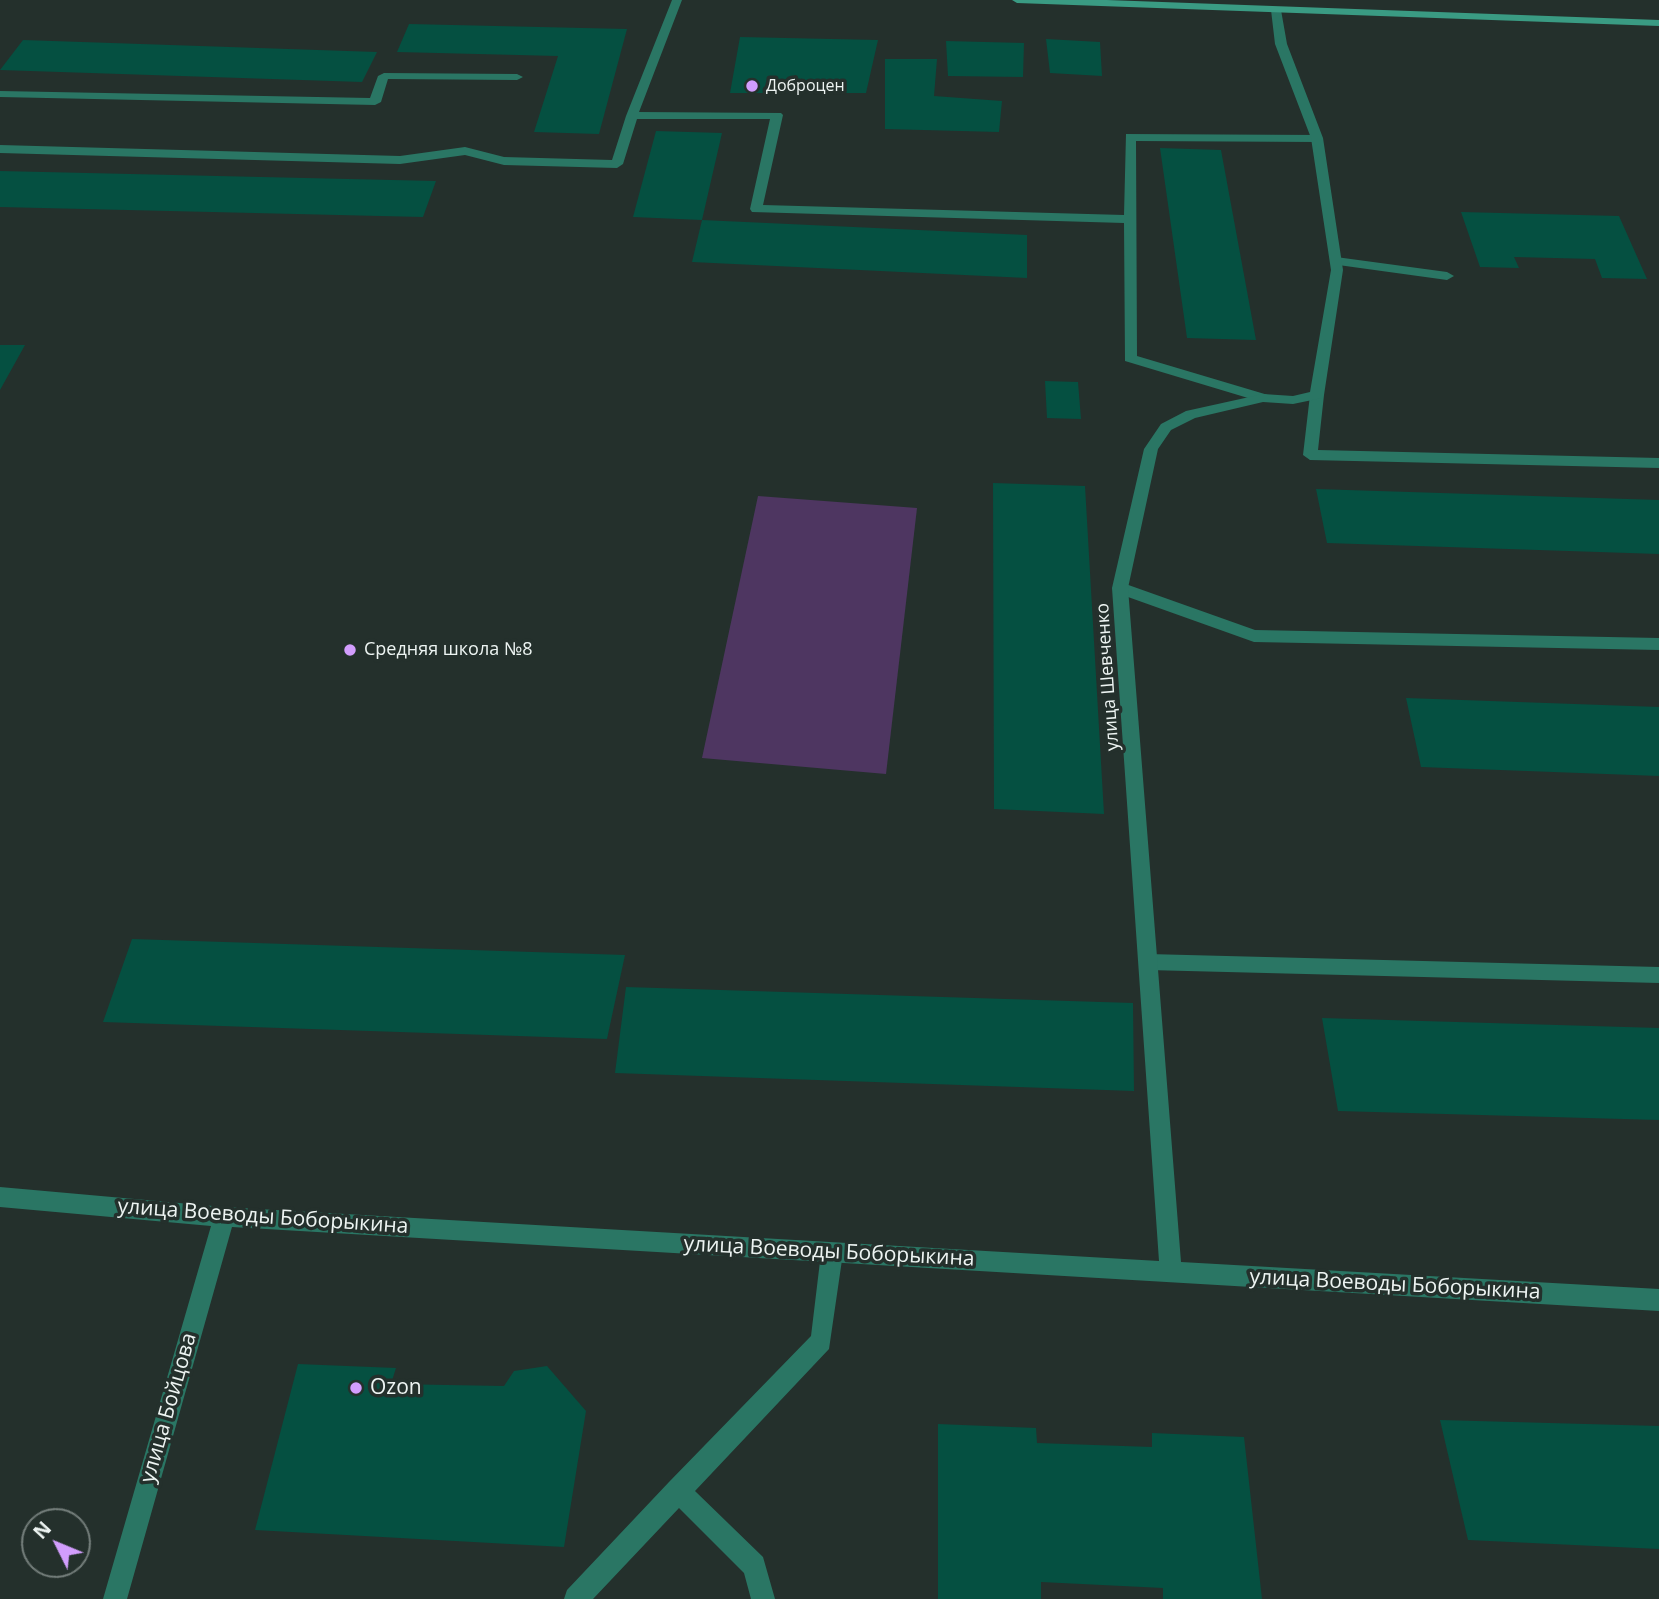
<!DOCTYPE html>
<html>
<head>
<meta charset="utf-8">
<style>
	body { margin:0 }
	#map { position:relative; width:1659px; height:1599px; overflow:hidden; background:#24302c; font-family:"Open Sans",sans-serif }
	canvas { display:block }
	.north { position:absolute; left:21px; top:1508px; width:70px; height:70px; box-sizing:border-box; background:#24302c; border:2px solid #747e7b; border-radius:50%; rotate:313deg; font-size:19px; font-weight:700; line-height:28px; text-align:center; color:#edf4f2 }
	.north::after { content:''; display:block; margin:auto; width:24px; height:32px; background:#d29dfd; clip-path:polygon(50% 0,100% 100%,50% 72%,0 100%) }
</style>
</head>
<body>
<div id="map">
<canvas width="1659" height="1599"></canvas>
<div class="north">N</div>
</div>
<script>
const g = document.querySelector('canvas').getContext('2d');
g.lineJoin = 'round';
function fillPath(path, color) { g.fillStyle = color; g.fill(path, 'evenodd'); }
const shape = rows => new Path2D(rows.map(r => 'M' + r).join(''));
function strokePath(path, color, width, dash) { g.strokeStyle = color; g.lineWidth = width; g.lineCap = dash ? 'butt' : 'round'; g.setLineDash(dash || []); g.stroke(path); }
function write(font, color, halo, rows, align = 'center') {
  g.font = font + ' "Open Sans",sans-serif'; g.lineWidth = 7; g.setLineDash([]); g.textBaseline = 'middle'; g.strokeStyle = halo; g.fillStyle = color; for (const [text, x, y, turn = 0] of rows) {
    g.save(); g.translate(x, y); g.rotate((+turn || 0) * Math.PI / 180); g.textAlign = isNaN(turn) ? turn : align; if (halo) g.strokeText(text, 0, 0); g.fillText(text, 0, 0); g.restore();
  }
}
const green = shape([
	[758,496,917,508,886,774,702,758]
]);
const building = shape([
	[409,24,627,29,599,134,534,132,558,56,397,52],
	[740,37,878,40,866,93,730,93],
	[1046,39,1100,42,1102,76,1050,73],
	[23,40,377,52,362,82,0,70],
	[946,41,1024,43,1023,77,948,76],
	[885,59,937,59,934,96,1002,101,999,132,885,129],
	[656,131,722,133,702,220,633,217],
	[1160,148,1221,150,1256,340,1187,338],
	[0,171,436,181,423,217,0,207],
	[1461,212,1619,216,1647,279,1602,278,1595,259,1514,257,1519,268,1480,267],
	[702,220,1027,235,1027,278,692,262],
	[0,345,25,345,0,390],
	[1045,381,1078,382,1081,419,1047,418],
	[993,483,1085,486,1104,814,994,809],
	[1316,489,1659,500,1659,554,1327,543],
	[1406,698,1659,707,1659,776,1421,767],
	[132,939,625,955,607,1039,103,1022],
	[626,987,1133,1003,1134,1091,615,1073],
	[1322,1018,1659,1028,1659,1120,1338,1111],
	[298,1364,396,1368,391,1384,504,1386,514,1371,547,1366,586,1411,564,1547,255,1530],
	[1440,1420,1659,1426,1659,1549,1468,1540],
	[938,1424,1036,1428,1037,1443,1152,1447,1152,1433,1244,1437,1262,1599,1163,1599,1163,1588,1041,1582,1041,1599,938,1599]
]);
const service = shape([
	[672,0,682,0,639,112,781,113,783,115,763,205,1124,215,1126,134,1321,135,1321,141,1317,142,1136,141,1137,356,1268,395,1268,401,1258,401,1125,361,1124,223,752,212,750,209,770,119,637,119,623,164,617,168,504,165,465,155,400,164,0,153,0,145,400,156,465,147,504,157,612,160,626,116,672,0],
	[384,73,517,74,523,77,517,80,388,79,381,102,375,105,0,97,0,91,370,98,378,76,384,73],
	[1336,257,1447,272,1454,276,1447,280,1331,264,1331,258,1336,257],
	[1317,391,1324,395,1318,450,1659,458,1659,468,1310,460,1303,455,1310,395,1317,391],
	[1120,582,1255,630,1659,638,1659,650,1254,642,1114,592,1112,588,1120,582],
	[1148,954,1659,967,1659,983,1148,970,1141,968,1139,962,1141,956,1148,954],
	[832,1243,840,1246,843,1253,829,1349,695,1491,763,1557,775,1599,751,1599,744,1573,679,1508,593,1599,564,1599,567,1590,669,1482,811,1336,821,1253,824,1246,832,1243]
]);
const minor = shape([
	[1276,7,1281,10,1287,44,1323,138,1343,270,1324,395,1322,398,1293,404,1263,402,1195,418,1171,430,1158,449,1128,588,1181,1262,1659,1289,1659,1311,232,1227,127,1599,103,1599,211,1226,0,1207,0,1187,224,1207,1159,1261,1112,588,1144,449,1161,424,1186,411,1263,394,1293,396,1310,392,1331,270,1311,138,1275,44,1271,10,1276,7]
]);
const secondary = shape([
	[1012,0,1107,0,1659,20,1659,26,1017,3,1012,0]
]);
const markers = [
	[752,86,7,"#d29dfd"],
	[350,650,7,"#d29dfd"],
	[356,1388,7,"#d29dfd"]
];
const farPoinames = [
	["Доброцен",766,86]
];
const poiNames = [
	["Средняя школа №8",364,650]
];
const streetNames = [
	["улица Шевченко",1108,677,-94]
];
const nearStreetnames = [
	["улица Воеводы Боборыкина",263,1217,4],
	["улица Воеводы Боборыкина",829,1252,3],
	["улица Воеводы Боборыкина",1395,1285,3],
	["улица Бойцова",169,1408,-74]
];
const nearPoinames = [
	["Ozon",370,1388]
];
fillPath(green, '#4e3661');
fillPath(building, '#055041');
fillPath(service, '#2a7664');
fillPath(minor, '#2a7664');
fillPath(secondary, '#3a9b83');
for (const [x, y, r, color] of markers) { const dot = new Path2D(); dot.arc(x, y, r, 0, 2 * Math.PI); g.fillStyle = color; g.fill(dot); strokePath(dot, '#24302c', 2.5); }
write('16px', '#edf4f2', '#24302c', farPoinames, 'left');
write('18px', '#edf4f2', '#24302c', poiNames, 'left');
write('18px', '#edf4f2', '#24302c', streetNames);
write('21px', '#edf4f2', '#24302c', nearStreetnames);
write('21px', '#edf4f2', '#24302c', nearPoinames, 'left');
</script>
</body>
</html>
